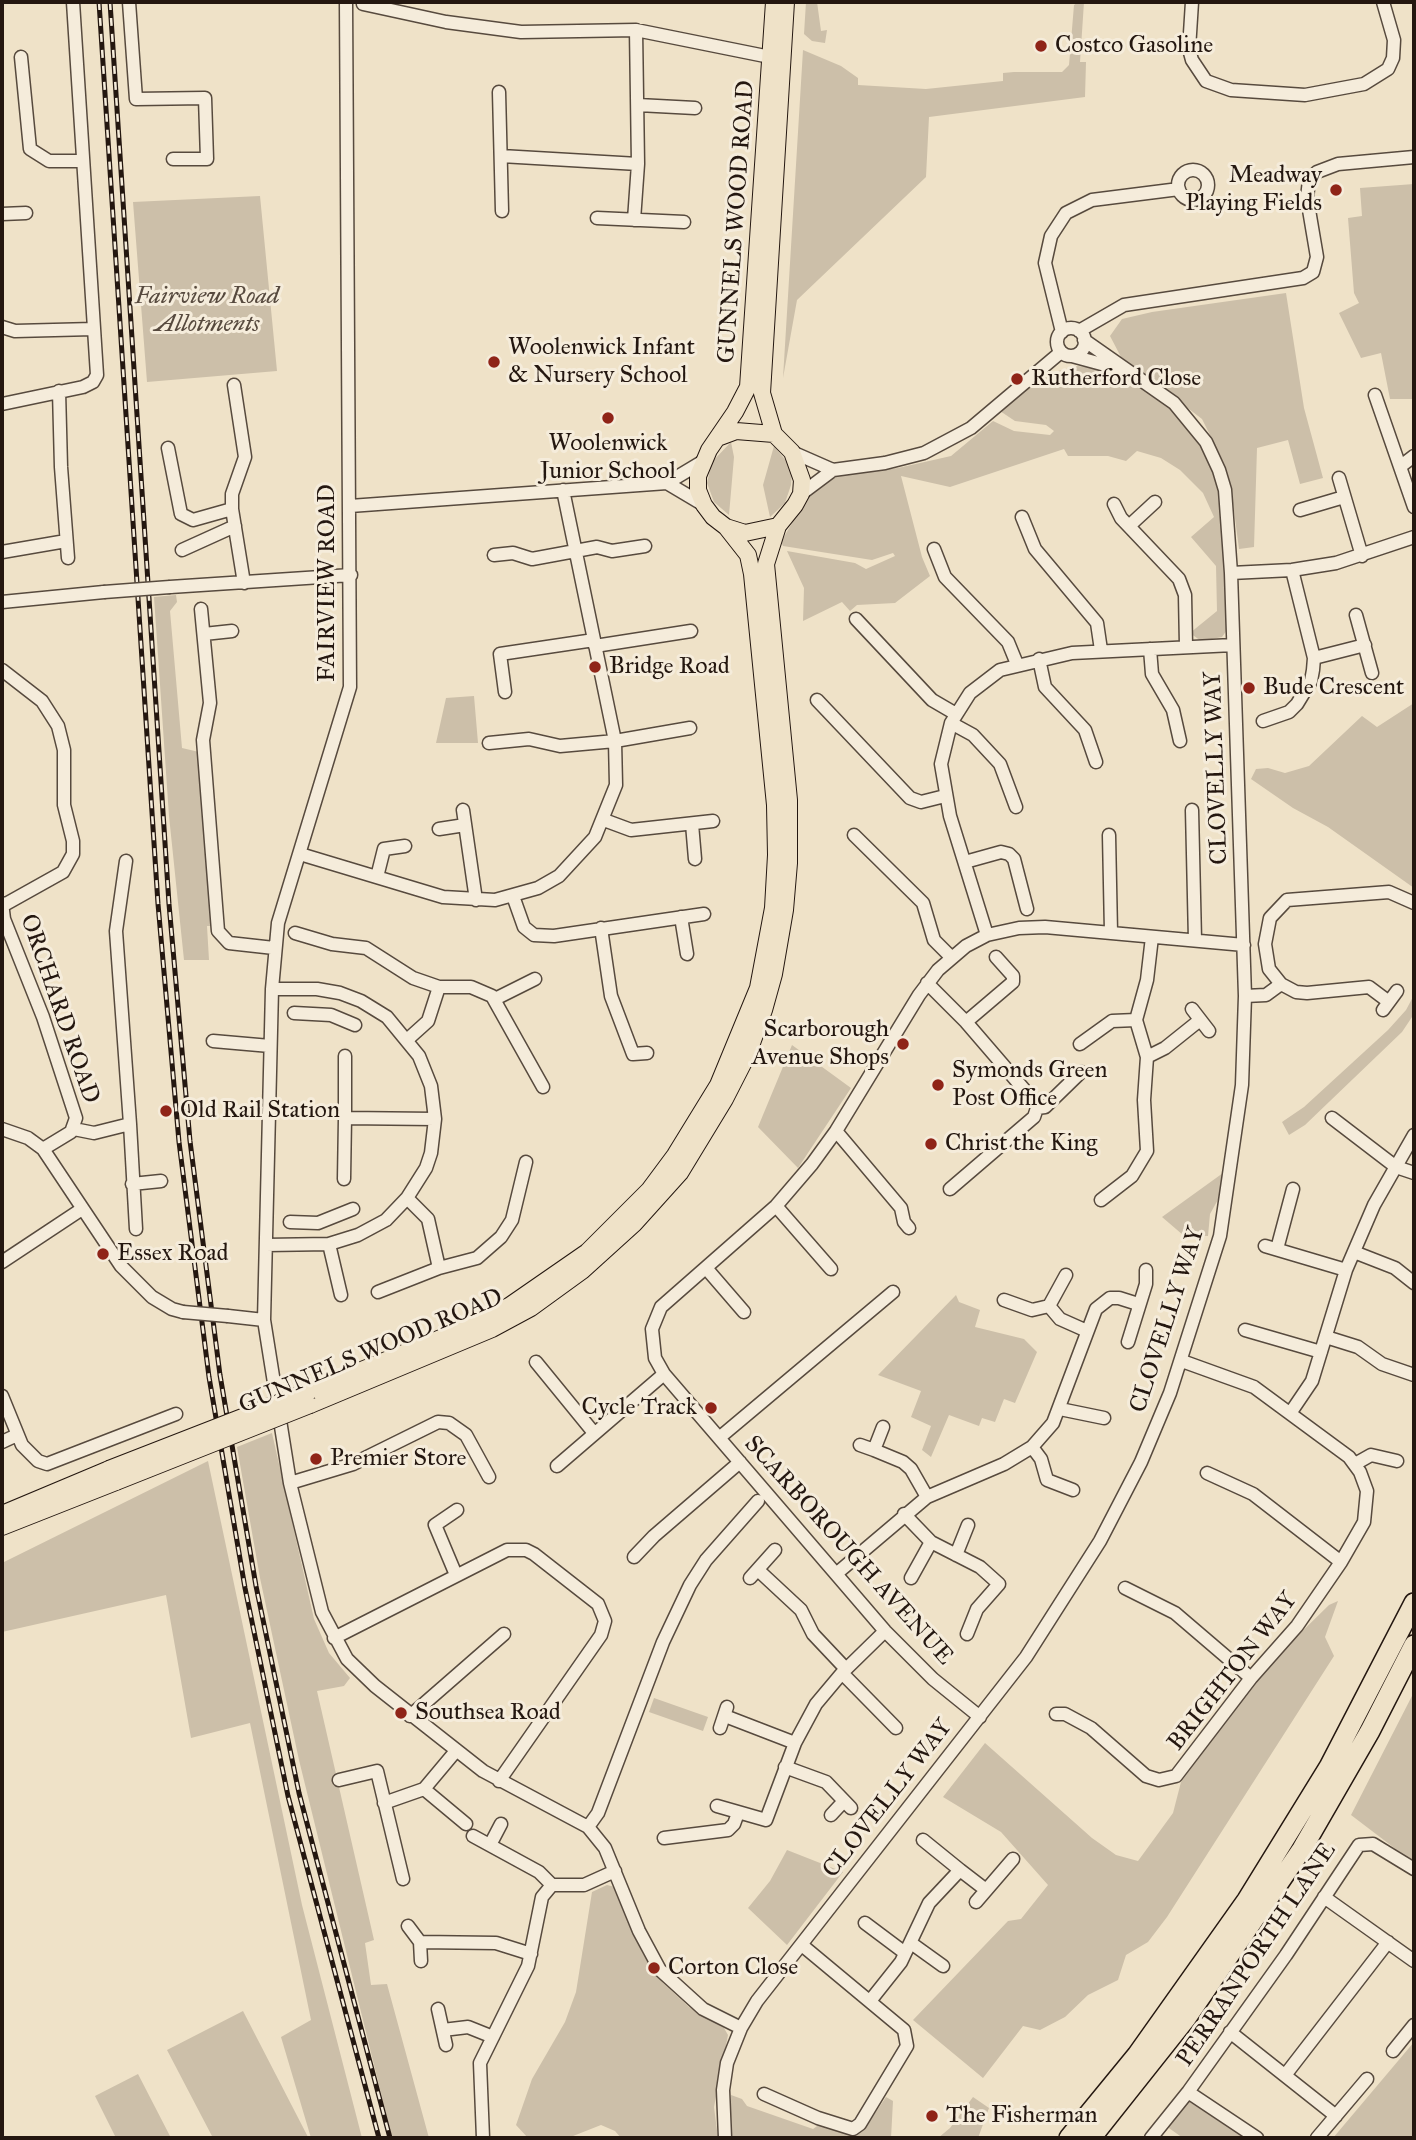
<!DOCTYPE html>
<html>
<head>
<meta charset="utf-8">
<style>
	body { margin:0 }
	#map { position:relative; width:1416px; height:2140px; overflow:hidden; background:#efe2c8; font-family:"IM FELL Great Primer",serif }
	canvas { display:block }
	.frame { position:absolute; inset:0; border:4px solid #241710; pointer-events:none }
</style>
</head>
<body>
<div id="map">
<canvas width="1416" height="2140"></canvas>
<div class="frame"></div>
</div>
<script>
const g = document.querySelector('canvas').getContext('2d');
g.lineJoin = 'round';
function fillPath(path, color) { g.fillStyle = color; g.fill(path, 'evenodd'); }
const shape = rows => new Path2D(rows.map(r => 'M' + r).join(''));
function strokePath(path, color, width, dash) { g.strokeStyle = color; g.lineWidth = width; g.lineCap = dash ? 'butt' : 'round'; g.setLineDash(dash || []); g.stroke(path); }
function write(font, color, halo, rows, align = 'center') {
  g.font = font + ' "IM FELL Great Primer",serif'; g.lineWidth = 6; g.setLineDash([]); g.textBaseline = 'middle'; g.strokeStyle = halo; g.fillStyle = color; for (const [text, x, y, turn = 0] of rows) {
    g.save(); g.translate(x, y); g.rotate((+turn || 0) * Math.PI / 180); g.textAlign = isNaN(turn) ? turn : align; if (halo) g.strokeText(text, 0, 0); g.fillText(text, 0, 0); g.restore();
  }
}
const green = shape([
	[806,2,817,2,821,31,827,30,825,43,812,41,804,34],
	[1078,2,1084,2,1080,62,1086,62,1085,97,929,117,926,177,797,300,783,378,803,50,841,66,858,78,858,85,926,89,1003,81,1003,73,1014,72,1062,72,1069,65,1074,5],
	[1414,184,1414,399,1390,399,1381,353,1361,358,1339,313,1359,303,1354,293,1348,218,1362,216,1360,188],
	[260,196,277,371,147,382,133,202],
	[1286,293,1304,408,1323,478,1300,484,1288,440,1257,448,1254,547,1239,549,1231,488,1225,465,1202,419,1121,357,1110,336,1122,319,1152,312],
	[1078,366,1108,370,1143,387,1171,408,1203,450,1213,472,1224,515,1227,630,1222,637,1201,641,1190,633,1217,611,1216,566,1191,537,1214,517,1203,493,1180,470,1161,458,1137,451,1126,461,1108,456,1068,456,1064,449,950,487,901,476,922,557,930,576,895,603,857,605,850,611,842,602,803,621,804,588,787,551,855,563,866,569,895,556,893,553,872,560,783,546,781,542,803,504,817,488,839,475,898,468,951,456,993,421,1014,431,1050,435,1054,431,1046,425,1015,421,1000,411,1046,374],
	[731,442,734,457,729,515,714,502,707,483,712,462],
	[774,446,787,462,792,472,791,485,785,503,770,517,763,485],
	[176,595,177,602,170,611,182,748,199,752,212,926,207,926,209,960,184,960,169,816,154,597],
	[474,696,478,743,436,743,446,698],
	[1414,703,1414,888,1328,827,1293,808,1251,779,1256,769,1268,768,1285,773,1309,766,1362,716,1377,727],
	[1414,995,1414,1014,1402,1032,1305,1125,1289,1135,1282,1122,1304,1107,1388,1030,1406,1010],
	[792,1045,851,1088,798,1168,758,1127],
	[1223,1173,1220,1196,1210,1214,1208,1236,1183,1235,1162,1217],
	[956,1295,959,1302,980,1310,975,1327,1024,1339,1037,1352,1015,1403,1004,1399,995,1422,982,1418,979,1426,949,1415,931,1457,922,1450,931,1426,911,1417,921,1391,878,1375],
	[272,1433,314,1619,329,1653,350,1678,344,1686,317,1691,374,1940,365,1943,371,1985,387,1984,429,2138,392,2138,299,1760,260,1578,237,1447],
	[208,1461,302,1905,362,2138,311,2138,281,2037,311,2020,250,1723,191,1738,166,1595,2,1632,2,1563],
	[1338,1601,1325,1637,1334,1656,1167,1917,1148,1942,1126,1955,1118,1980,1088,1995,1065,2017,1040,2030,1023,2026,983,2078,913,2020,1008,1921,1021,1919,1048,1885,1001,1832,943,1797,985,1743,1092,1838,1116,1855,1138,1861,1173,1813,1181,1782,1219,1730,1277,1656,1329,1605],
	[1414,1692,1414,1863,1351,1815],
	[654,1698,708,1717,703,1731,649,1712],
	[787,1850,843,1872,787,1945,748,1908,770,1881],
	[607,1885,615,1887,643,1954,663,1983,689,2007,724,2028,728,2035,714,2107,718,2138,621,2138,615,2131,601,2125,568,2138,528,2138,516,2125,532,2079,565,2022,576,1992,592,1892],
	[243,2011,308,2137,306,2138,213,2138,167,2050],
	[1414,2042,1414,2138,1333,2138],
	[138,2074,171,2138,116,2138,95,2096],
	[731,2095,742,2099,747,2106,813,2129,820,2124,845,2134,865,2128,886,2097,893,2101,891,2138,731,2138],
	[973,2097,989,2108,978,2138,938,2138,950,2128],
	[1188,2101,1231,2128,1244,2138,1183,2138,1166,2126]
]);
const minor = shape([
	[129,2,136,99,205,98,207,159,173,159],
	[346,2,350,687,278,923,272,989,264,1320,290,1483,322,1612,347,1659,375,1686,483,1771,588,1827,605,1848,639,1931,660,1970,703,2009,741,2028],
	[1192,2,1189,49,1192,60,1206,81,1231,90,1305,95,1364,84,1388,69,1393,58,1394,40,1383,2],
	[363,4,446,22,521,32,636,30,770,57],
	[21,57,30,149,49,161,82,161],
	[499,92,502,211],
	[638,105,695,108],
	[501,156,638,164],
	'1178 185a15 15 0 1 1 30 0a15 15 0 1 1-30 0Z',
	[2,214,26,213],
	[597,218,684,222],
	[634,220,638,164,636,30],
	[2,327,15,331,93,329],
	'1057 342a14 14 0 1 1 28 0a14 14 0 1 1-28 0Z',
	[1079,331,1124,305,1303,278,1313,272,1317,257,1307,198,1309,180,1317,172,1338,164,1414,157],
	[1062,332,1045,263,1051,236,1066,213,1092,200,1179,189],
	[1072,356,1120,369],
	[234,385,245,457,232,494,232,509,244,583],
	[59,391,61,467,68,558],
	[1375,395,1414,507],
	[2,404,83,387,93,382,97,375,73,2],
	[168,448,181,514,193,520,232,509],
	[792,452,833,470,885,463,924,453,971,428,1061,352],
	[1401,466,1414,456],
	[1339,478,1362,556],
	[667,483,704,505],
	[801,494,833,470],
	[1114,504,1121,518,1179,579,1185,595,1186,646],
	[350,506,667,483,702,462],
	[1300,510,1344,497],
	[1022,517,1035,549,1097,623,1101,650],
	[1129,526,1155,502],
	[934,549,945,577,1008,642,1017,664],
	[182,550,235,526],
	[2,552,66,541],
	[494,555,513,553,532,559,597,547,612,551,645,546],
	[1231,573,1292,570,1336,563,1414,537],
	[170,587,351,575],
	[2,602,104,592],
	[201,609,210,703,203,740,218,931,229,943,274,948],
	[1356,615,1372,673],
	[856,619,932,700,956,714],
	[204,634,232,631],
	[595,646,691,631],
	[1150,649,1152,674,1173,710,1180,741],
	[1314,658,1365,645],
	[1039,659,1045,687,1085,730,1096,762],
	[2,670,42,701,58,726,64,750,64,805,73,841,73,854,63,872,4,905],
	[505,692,500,654,594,640],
	[817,700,910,798,921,802,945,796],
	[1263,721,1289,712,1297,704,1311,681,1313,670,1314,658,1292,570],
	[951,723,973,735,1000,764,1016,807],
	[489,743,529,739,560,746,615,741,690,728],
	[463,810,476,900],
	[1192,810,1195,940],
	[604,820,631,830,713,821],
	[692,824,695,859],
	[439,829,465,825],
	[854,835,923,903,934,940,951,957],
	[1109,835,1111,932],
	[300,854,443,897,495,900,538,888,559,876,595,837,616,785,615,741,563,490],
	[126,861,116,931,130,1124],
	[965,862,1001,852,1009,854,1014,859,1027,909],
	[377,877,384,849,405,846],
	[513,896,524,927,534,935,554,936,704,914],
	[2,903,4,919,43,1017,76,1118,71,1132,43,1149],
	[681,917,687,954],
	[601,928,611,996,633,1054,647,1053],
	[295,933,332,944,366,948,413,978,439,987,428,1021,408,1039],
	[987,935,950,816,941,764,951,723,970,693,1000,670,1072,653,1233,645],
	[927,983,966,1022,1034,1101,1037,1108,1034,1117,950,1189],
	[1281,984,1269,969,1265,944,1270,918,1287,900,1389,892,1414,903],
	[439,987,471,987,492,996,543,1087],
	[1245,996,1266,995,1281,984,1296,992,1307,993,1369,987,1389,1002],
	[495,999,535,979],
	[1192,1009,1209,1031],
	[1383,1010,1397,991],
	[294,1013,331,1015,355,1025],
	[966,1022,1013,982,1013,976,996,957],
	[213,1041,270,1046],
	[1080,1044,1112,1021,1136,1020],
	[1147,1057,1165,1048,1200,1020],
	[1037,1108,1045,1107,1081,1072],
	[345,1118,345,1056],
	[1332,1118,1396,1167,1414,1173],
	[2,1129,28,1138,43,1149,121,1266,152,1297,172,1309,183,1312],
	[74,1129,94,1133,130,1124,136,1229],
	[836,1131,901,1208,904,1222,909,1228],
	[344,1179,345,1118,435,1119],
	[132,1184,161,1181],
	[1101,1200,1132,1176,1147,1151,1144,1100,1147,1057,1136,1020,1147,980,1152,937],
	[776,1206,831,1269],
	[290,1222,318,1223,353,1209],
	[329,1244,341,1295],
	[266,1245,329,1244,358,1235,386,1220,407,1198,426,1168,431,1153,435,1119,431,1086,419,1056,387,1017,361,1001,340,993,317,989,272,989],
	[1265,1246,1346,1270],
	[1277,1249,1293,1189],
	[1354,1252,1395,1268,1414,1283],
	[2,1262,82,1209],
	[439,1268,477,1258,501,1237,512,1220,526,1162],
	[706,1268,744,1312],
	[1066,1275,1049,1306,1060,1319,1087,1331],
	[378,1292,439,1268,428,1219,407,1198],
	[1004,1300,1032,1310,1049,1306],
	[228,1316,264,1320],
	[1245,1330,1321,1352],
	[1326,1337,1358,1347,1382,1364,1414,1375],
	[1128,1342,1146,1284,1146,1270],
	[536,1362,594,1433],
	[2,1396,22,1445,38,1461,47,1464,176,1414],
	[1060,1409,1104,1418],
	[1291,1412,1312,1381,1346,1270,1374,1205,1414,1135],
	[883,1427,874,1450,903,1462,911,1469,927,1497],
	[719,1438,893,1292],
	[2,1442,17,1435],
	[860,1445,874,1450],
	[1032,1447,1041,1459,1047,1480,1073,1490],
	[1355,1464,1371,1455,1397,1461],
	[557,1466,664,1374],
	[1207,1473,1253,1494,1341,1562],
	[290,1483,353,1464,438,1422,449,1423,466,1435,489,1477],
	[904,1514,931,1542,980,1567,999,1584,977,1609,967,1634],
	[956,1555,968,1525],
	[634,1557,654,1536,740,1462],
	[758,1570,801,1610,813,1634,846,1669],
	[836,1574,927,1497,1004,1464,1032,1447,1053,1423,1096,1309,1110,1298,1119,1298,1138,1304],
	[456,1575,435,1525,457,1510],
	[750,1578,775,1550],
	[911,1578,931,1542],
	[1125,1588,1175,1613,1251,1678],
	[334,1638,507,1550,526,1550,534,1554,598,1604,605,1621,601,1635,499,1781],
	[842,1673,896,1728],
	[1056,1714,1065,1714,1091,1728,1146,1776,1159,1780,1176,1776,1251,1678,1297,1626,1341,1562,1364,1522,1367,1491,1360,1472,1349,1457,1254,1387,1182,1361],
	[410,1716,504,1634],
	[725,1716,795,1743],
	[980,1717,933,1679,885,1631,664,1374,655,1358,652,1329,661,1307,776,1206,812,1164,836,1131,919,995,938,970,966,946,987,935,1019,928,1045,927,1244,945],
	[720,1728,727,1707],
	[785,1767,826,1782,851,1808],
	[339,1780,377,1771,403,1879],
	[424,1789,466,1824],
	[384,1803,424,1789,455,1752],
	[717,1806,766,1820,795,1743,816,1704,842,1673,885,1631],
	[831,1815,844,1801],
	[588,1827,598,1813,663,1642,690,1585,706,1560,758,1501],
	[473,1836,539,1872,552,1885,584,1885,615,1871],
	[664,1838,728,1830,734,1824,738,1813],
	[923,1840,960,1870],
	[490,1845,501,1824],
	[1324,1897,1414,1961],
	[976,1902,1013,1859],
	[865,1923,905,1953],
	[408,1926,420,1942,421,1961],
	[420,1942,496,1943,531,1954],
	[911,1943,943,1966],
	[870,2001,901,1962,929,1903,960,1870,986,1890],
	[438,2009,446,2045],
	[443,2030,468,2027,493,2037],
	[1230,2032,1336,2116],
	[1393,2051,1414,2025],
	[1286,2074,1388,1942],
	[1188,2092,1257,2138],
	[764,2094,818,2118,853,2129,860,2124,907,2046,904,2030,803,1946],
	[483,2138,480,2063,528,1966,542,1897,552,1885],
	[725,2138,723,2090,727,2063,741,2028,757,2001,1026,1657,1100,1541,1141,1462,1170,1393,1220,1236,1242,1085,1245,996,1231,573,1225,490,1219,470,1206,442,1174,403,1084,340],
	[1151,2138,1188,2092,1286,1955,1359,1845,1373,1844,1414,1869],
	[1317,2138,1367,2079]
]);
const major = shape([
	[774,2,748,387,735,412,709,450,698,476,698,490,704,505,713,517,726,527,745,533,778,526,795,505,801,494,802,480,792,452,774,434,762,393,786,2],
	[720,437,736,431,774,434],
	[312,1390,463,1329,509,1306,587,1252,649,1190,675,1155,718,1085,758,988,773,908,776,855,775,805,752,574,748,555,726,527],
	[310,1405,492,1329,531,1308,582,1271,635,1223,680,1173,725,1099,748,1054,764,1010,774,974,785,910,789,863,789,800,766,564,778,526],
	[2,1514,109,1469],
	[2,1527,116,1482]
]);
const highway = shape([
	[1069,2138,1137,2055,1247,1900,1329,1767,1414,1603],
	[1091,2138,1187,2017,1302,1849,1370,1731,1414,1645]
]);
const rail = shape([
	[99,2,158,904,179,1142,209,1377,245,1588,288,1796,379,2138],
	[110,2,169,904,190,1141,220,1375,256,1586,299,1793,390,2138]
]);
const minorBridge = shape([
	[104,592,170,587],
	[183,1312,228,1316]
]);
const majorBridge = shape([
	[109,1469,312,1390],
	[116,1482,310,1405]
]);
const markers = [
	[1041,46,7,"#8f2418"],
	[1336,190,7,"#8f2418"],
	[494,362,7,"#8f2418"],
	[1017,379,7,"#8f2418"],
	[608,418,7,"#8f2418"],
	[595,667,7,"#8f2418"],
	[1249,688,7,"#8f2418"],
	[903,1044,7,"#8f2418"],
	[938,1085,7,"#8f2418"],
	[166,1111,7,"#8f2418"],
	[931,1144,7,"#8f2418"],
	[103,1254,7,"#8f2418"],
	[711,1408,7,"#8f2418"],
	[316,1459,7,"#8f2418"],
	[401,1713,7,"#8f2418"],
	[654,1968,7,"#8f2418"],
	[932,2116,7,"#8f2418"]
];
const poiNames = [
	["Costco Gasoline",1055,46],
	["Meadway",1322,176,"right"],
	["Playing Fields",1322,204,"right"],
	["Woolenwick Infant",508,348],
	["& Nursery School",508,376],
	["Rutherford Close",1031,379],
	["Woolenwick",608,444,"center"],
	["Junior School",608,472,"center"],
	["Bridge Road",609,667],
	["Bude Crescent",1263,688],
	["Scarborough",889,1030,"right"],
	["Avenue Shops",889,1058,"right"],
	["Symonds Green",952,1071],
	["Post Office",952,1099],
	["Old Rail Station",180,1111],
	["Christ the King",945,1144],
	["Essex Road",117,1254],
	["Cycle Track",697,1408,"right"],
	["Premier Store",330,1459],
	["Southsea Road",415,1713],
	["Corton Close",668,1968],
	["The Fisherman",946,2116]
];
const streetNames = [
	["GUNNELS WOOD ROAD",737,222,-86],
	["FAIRVIEW ROAD",328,583,-90],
	["CLOVELLY WAY",1217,768,-92],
	["ORCHARD ROAD",59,1009,71],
	["CLOVELLY WAY",1168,1320,-72],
	["GUNNELS WOOD ROAD",371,1352,-23],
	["SCARBOROUGH AVENUE",848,1551,48],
	["BRIGHTON WAY",1233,1672,-52],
	["CLOVELLY WAY",888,1799,-52],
	["PERRANPORTH LANE",1257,1955,-56]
];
const parkNames = [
	["Fairview Road",207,297],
	["Allotments",207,325]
];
fillPath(green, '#ccbfa9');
strokePath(minor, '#574a3e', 15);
strokePath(major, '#241710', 18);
strokePath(highway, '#241710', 22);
strokePath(minor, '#f5ecdb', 12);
strokePath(major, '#efe2c8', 16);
strokePath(highway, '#efe2c8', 19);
strokePath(rail, '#241710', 5);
strokePath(rail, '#f5ecdb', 2.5, [8]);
strokePath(minorBridge, '#574a3e', 15, []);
strokePath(majorBridge, '#241710', 18, []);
strokePath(minorBridge, '#f5ecdb', 12);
strokePath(majorBridge, '#efe2c8', 16);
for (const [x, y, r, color] of markers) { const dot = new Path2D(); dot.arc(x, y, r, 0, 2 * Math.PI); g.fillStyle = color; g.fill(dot); strokePath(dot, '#f5ecdb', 2.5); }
write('24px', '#241710', '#f5ecdb', poiNames, 'left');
write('24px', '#241710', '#f5ecdb', streetNames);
write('italic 24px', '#56493e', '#f5ecdb', parkNames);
</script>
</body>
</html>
